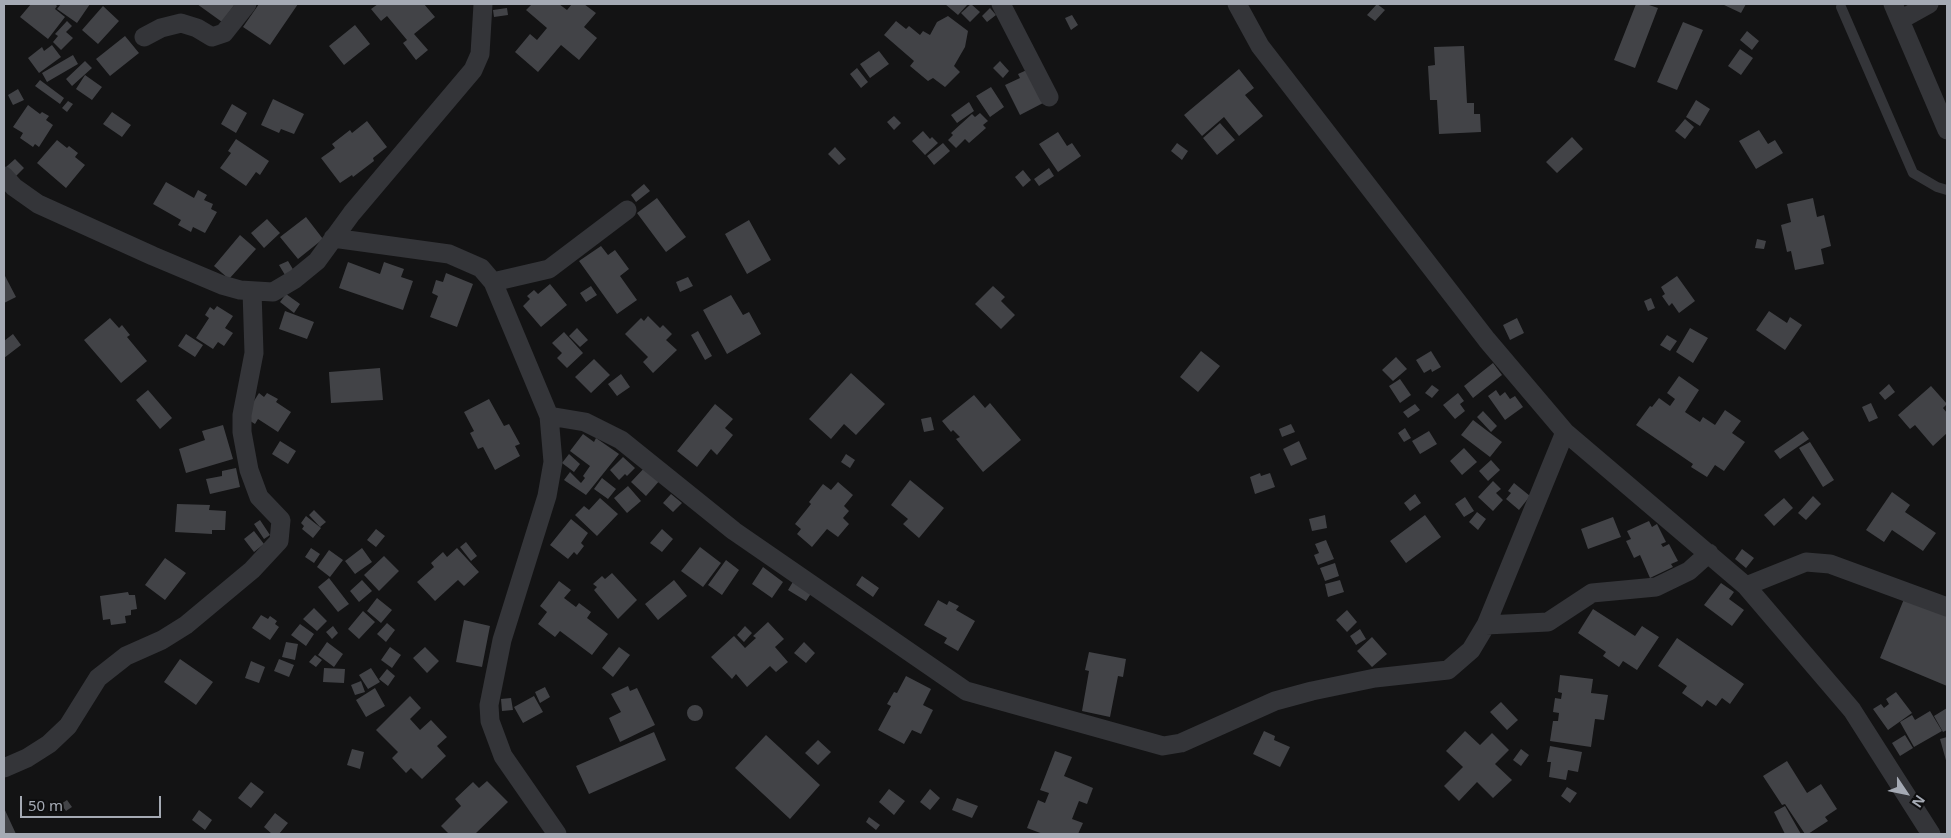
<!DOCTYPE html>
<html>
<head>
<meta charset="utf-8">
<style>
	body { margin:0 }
	#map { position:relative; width:1951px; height:838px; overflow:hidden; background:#131314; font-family:"Noto Sans",sans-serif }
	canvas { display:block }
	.frame { position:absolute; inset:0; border:5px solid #a5aab4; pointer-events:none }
	.north { position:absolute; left:1881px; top:768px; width:50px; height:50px; -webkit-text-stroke:4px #0e0e0f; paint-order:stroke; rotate:124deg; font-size:14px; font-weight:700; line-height:20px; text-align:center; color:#a5aab4 }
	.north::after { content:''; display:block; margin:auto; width:18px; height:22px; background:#a5aab4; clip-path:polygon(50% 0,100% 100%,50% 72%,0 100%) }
	.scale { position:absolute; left:20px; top:796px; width:141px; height:22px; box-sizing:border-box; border:2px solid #a5aab4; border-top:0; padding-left:6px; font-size:15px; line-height:18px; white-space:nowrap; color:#a5aab4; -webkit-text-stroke:4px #0e0e0f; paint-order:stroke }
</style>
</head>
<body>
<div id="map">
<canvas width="1951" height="838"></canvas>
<div class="frame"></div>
<div class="north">N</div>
<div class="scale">50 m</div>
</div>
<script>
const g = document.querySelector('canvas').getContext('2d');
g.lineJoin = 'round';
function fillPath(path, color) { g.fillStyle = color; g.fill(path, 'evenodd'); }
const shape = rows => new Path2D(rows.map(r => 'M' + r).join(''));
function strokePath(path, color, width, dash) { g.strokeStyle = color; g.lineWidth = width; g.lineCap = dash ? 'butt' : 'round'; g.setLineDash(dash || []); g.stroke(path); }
const building = shape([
	[31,4,55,4,57,6,55,9,65,17,48,39,20,17],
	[61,4,90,4,77,23,57,9],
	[197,4,235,4,222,22],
	[259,4,298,4,270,45,243,27],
	[378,4,424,4,435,17,414,34,428,50,416,60,403,43,407,40,387,16,381,21,371,9],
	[532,4,559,4,567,10,572,4,584,4,596,13,584,27,597,38,579,60,561,45,538,72,515,52,530,34,537,40,547,28,526,10],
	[945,4,968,4,958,15],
	[971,4,980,12,970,22,961,13],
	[1377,4,1385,10,1375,21,1367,15],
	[1636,4,1646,4,1658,8,1635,68,1614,60],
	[1722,4,1746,4,1741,13],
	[103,6,119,21,98,44,82,30],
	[507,8,508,15,494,17,493,10],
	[990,8,996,15,987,22,982,16],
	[1072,15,1078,25,1071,30,1065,18],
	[948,16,968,31,965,47,954,66,960,72,945,87,933,78,928,81,910,66,914,61,884,35,896,21,906,29,909,26,920,35,923,31,930,35,937,22],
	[67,21,72,26,66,32,73,38,61,50,53,42,58,36,55,34],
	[1683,22,1703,30,1677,90,1657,82],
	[355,25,370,44,344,65,329,46],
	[1747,31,1759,41,1752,50,1740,40],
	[125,36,139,53,110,76,96,59],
	[52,45,61,57,39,73,28,58,42,47,44,51],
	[1464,46,1467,103,1474,103,1474,114,1480,114,1481,132,1439,134,1437,100,1430,100,1428,66,1435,65,1434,47],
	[1740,49,1753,58,1741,75,1728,66],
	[879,51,889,64,870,78,860,64],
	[73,55,78,64,47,82,42,73],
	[85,61,92,68,72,86,66,79],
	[1000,61,1009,71,1003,78,993,68],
	[857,68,868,82,861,88,850,74],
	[1029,69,1045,102,1020,115,1005,85,1020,78,1018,74],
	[1239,69,1254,88,1245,95,1263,116,1239,136,1224,117,1202,136,1184,115],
	[85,75,102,87,92,100,76,89],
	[40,80,64,98,60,104,35,86],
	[991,87,1004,107,990,117,976,96],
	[18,89,24,100,13,105,8,95],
	[273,99,304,114,294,134,281,129,279,133,261,125],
	[1696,100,1710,109,1700,126,1686,117],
	[68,101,73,104,67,112,62,108],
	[969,102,974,111,957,123,951,115],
	[232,104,247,113,236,133,221,124],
	[28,105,40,114,42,112,49,116,46,120,53,125,39,147,35,144,33,147,20,138,23,133,13,127],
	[112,112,131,125,122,137,103,124],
	[980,113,988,121,983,125,986,128,969,143,965,139,956,148,948,140,953,135,951,133,972,114,975,117],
	[894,116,901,123,894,130,887,122],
	[1685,119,1694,127,1685,139,1675,131],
	[367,121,387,147,373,158,374,161,353,177,352,175,340,183,321,158,335,148,332,144,350,130,352,133],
	[1220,123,1235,140,1217,155,1203,138],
	[1759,130,1768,144,1775,140,1783,153,1756,169,1739,141],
	[923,131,930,139,932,137,938,143,925,155,912,141],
	[1058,132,1067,146,1072,143,1081,156,1058,172,1039,144],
	[1572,137,1583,149,1557,173,1546,162],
	[236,139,269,161,260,175,256,172,246,186,220,168,231,153,228,151],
	[57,140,67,148,69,146,78,153,75,157,85,165,66,188,37,163],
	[943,143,950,151,934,165,927,156],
	[1177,143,1188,151,1182,160,1171,151],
	[835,147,846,159,839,165,828,154],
	[15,159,24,168,15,177,6,167],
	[1049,168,1054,176,1039,186,1034,179],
	[1023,170,1031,180,1023,187,1015,177],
	[166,182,194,198,198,190,207,195,204,200,213,204,211,209,217,212,205,233,193,227,191,232,178,225,181,220,153,204],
	[644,184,650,191,636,202,631,195],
	[657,198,686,237,666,252,637,213],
	[1813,198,1817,217,1824,215,1831,246,1821,249,1824,264,1795,270,1791,251,1787,252,1781,225,1791,222,1787,204],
	[306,217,323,239,298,259,280,237],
	[267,219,280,233,264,248,251,233],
	[749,220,771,260,747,274,725,234],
	[240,235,256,249,229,279,214,266],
	[1757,239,1766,241,1764,249,1755,248],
	[601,246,608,255,615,250,629,269,620,276,637,300,617,314,579,261],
	[288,261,294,271,285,275,279,265],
	[348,262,380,274,384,262,404,269,401,277,413,281,403,310,339,288],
	[446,273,473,284,457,327,430,317,438,296,432,293,436,280,443,282],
	[4,274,16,297,4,303],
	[1677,276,1695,301,1679,313,1672,303,1669,306,1662,296,1665,294,1661,287],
	[688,277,693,286,680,292,676,282],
	[550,284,567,305,541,327,523,306,530,299,527,296,534,290,538,294],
	[591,286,597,295,586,302,580,293],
	[993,286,1005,297,1001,301,1015,315,1001,329,975,304],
	[286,294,300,304,294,313,280,302],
	[731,295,743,315,749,312,761,334,727,354,703,310],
	[1651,298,1655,308,1648,311,1644,301],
	[217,306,233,316,225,328,233,333,224,346,218,342,213,349,196,338,209,318,205,315,210,307,214,310],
	[285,311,314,322,307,339,279,329],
	[1769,311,1787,323,1790,317,1802,325,1785,350,1756,330],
	[648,316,660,328,663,325,672,334,666,340,677,350,653,373,643,362,648,357,625,334,641,318,644,321],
	[110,318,119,328,122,325,130,335,127,337,147,361,121,383,84,340],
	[1517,318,1524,333,1510,340,1503,325],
	[577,328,588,340,580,347,569,336],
	[1690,328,1708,338,1693,363,1676,352],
	[698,331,712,356,705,360,691,335],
	[564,332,583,353,567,368,557,358,562,353,552,343],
	[13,334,21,345,4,358,4,341],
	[186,334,203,345,195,357,178,346],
	[1667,335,1677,341,1670,351,1660,345],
	[1201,351,1220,366,1198,392,1180,377],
	[1431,351,1441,367,1432,372,1431,369,1424,373,1416,360],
	[1396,357,1407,369,1393,381,1382,370],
	[594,359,610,375,591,393,575,377],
	[1493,363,1502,375,1473,398,1464,386],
	[380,368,383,400,331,403,329,372],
	[851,373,885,404,856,435,844,424,831,439,809,419],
	[621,374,630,387,617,396,608,384],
	[1679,376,1699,390,1685,412,1700,422,1703,417,1715,425,1725,410,1741,421,1732,433,1745,442,1724,471,1715,465,1707,477,1691,467,1693,464,1636,425,1650,406,1652,407,1659,398,1670,406,1675,399,1667,393],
	[1400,379,1411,395,1400,403,1389,386],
	[1889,384,1895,392,1885,400,1879,393],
	[1432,385,1439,390,1432,398,1425,393],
	[1931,386,1947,404,1943,408,1947,413,1947,433,1933,446,1915,425,1910,429,1898,415],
	[148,390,172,418,160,429,136,400],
	[1496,390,1500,396,1505,392,1510,399,1515,396,1523,407,1505,420,1488,396],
	[259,393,264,397,267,393,278,399,276,402,291,412,278,432,258,419,255,424,244,417],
	[1458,393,1464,401,1460,404,1465,411,1455,419,1443,405],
	[974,395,985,408,990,403,1021,440,983,472,956,439,960,437,953,430,951,432,942,421],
	[489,399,504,426,509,424,520,444,515,446,520,456,495,470,483,447,478,449,470,433,474,431,464,412],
	[1871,403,1878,418,1869,422,1862,407],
	[715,404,733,419,725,428,733,435,717,455,711,449,697,467,677,451],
	[1415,404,1420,410,1408,418,1403,412],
	[1483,411,1497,426,1491,432,1477,417],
	[931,417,934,430,924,432,921,419],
	[1473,420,1502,442,1490,457,1461,435],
	[1291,424,1295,432,1282,437,1279,429],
	[223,425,233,459,186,473,179,449,205,440,202,431],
	[1405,428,1411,438,1404,442,1398,433],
	[1429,431,1437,444,1420,454,1412,441],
	[1803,431,1809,439,1780,459,1774,451],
	[583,434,594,442,596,438,619,454,586,495,564,480,570,472,581,483,585,478,583,476,590,466,570,451],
	[280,441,296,451,288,464,272,454],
	[1299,441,1307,459,1291,466,1283,449],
	[1810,442,1834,480,1823,487,1799,448],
	[1464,448,1477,462,1462,475,1450,461],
	[569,454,580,464,574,472,562,463],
	[846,454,855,460,850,468,841,462],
	[623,457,635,468,627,476,625,474,619,480,610,470],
	[1491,460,1500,470,1488,481,1479,471],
	[647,465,661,479,646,496,631,482],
	[236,468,240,487,210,494,206,479,222,476,222,471],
	[1260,473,1261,476,1270,473,1275,487,1255,494,1250,477],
	[602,478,616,489,608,499,594,489],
	[910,480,944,508,919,538,903,524,908,519,891,505],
	[1493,481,1501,489,1496,493,1503,500,1493,511,1478,497],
	[838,482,853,495,844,506,849,511,843,518,849,524,838,537,827,529,812,547,797,534,801,529,795,524,811,504,809,502,823,484,831,490],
	[1514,483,1530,496,1519,510,1506,499,1511,493,1508,491],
	[628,486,641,501,627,513,614,498],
	[1892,492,1910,505,1905,512,1936,533,1923,551,1892,530,1884,542,1866,530],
	[671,494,682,503,673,512,663,503],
	[1415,494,1421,503,1410,511,1404,503],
	[1813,496,1821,504,1806,520,1798,513],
	[1465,497,1474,511,1464,517,1455,504],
	[600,498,618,514,597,536,575,515,584,506,589,510],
	[1784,498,1793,508,1774,526,1764,515],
	[177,504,210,505,209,510,226,511,225,530,212,530,212,534,175,532],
	[314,510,326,522,320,527,309,515],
	[1477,512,1486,519,1478,530,1469,522],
	[1325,515,1327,528,1312,531,1309,519],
	[1425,515,1441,537,1406,563,1390,541],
	[306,516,321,528,313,538,302,529,304,526,301,523],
	[1613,517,1621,537,1588,549,1581,529],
	[571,519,588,533,581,543,584,546,577,555,574,552,568,559,550,545],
	[260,520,270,535,264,539,254,524],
	[1649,521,1652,527,1657,524,1666,542,1661,544,1663,547,1669,544,1678,561,1671,564,1673,567,1650,578,1640,555,1634,558,1626,541,1631,539,1627,531],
	[376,529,385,536,376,547,367,540],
	[662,529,673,539,662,552,650,543],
	[254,531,264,544,254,552,244,539],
	[1326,540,1334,559,1318,565,1314,555,1319,553,1315,544],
	[466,542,477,556,471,561,460,547],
	[700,547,721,563,703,587,681,571],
	[311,548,320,554,314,563,305,557],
	[362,548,372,562,355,574,345,561],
	[457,548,479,572,464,586,458,580,435,601,417,582,434,567,431,563,443,552,447,557],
	[1742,549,1754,558,1746,568,1735,559],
	[329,550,343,560,330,577,317,567],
	[384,556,399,571,379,591,364,575],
	[165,558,186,573,165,600,145,585],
	[726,560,739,570,722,595,708,585],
	[1335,563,1339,576,1325,581,1320,568],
	[763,567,783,582,772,598,752,584],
	[612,573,637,600,618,619,594,590,597,587,593,584,602,576,605,579],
	[862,576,879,588,873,597,856,585],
	[329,578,349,604,338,612,318,587],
	[362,580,372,591,359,602,350,591],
	[674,580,687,596,658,620,645,604],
	[794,580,812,592,806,601,788,590],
	[1340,580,1344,592,1328,597,1325,584],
	[559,581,571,590,564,598,576,607,579,603,591,612,587,618,608,634,592,655,560,631,555,637,538,624,547,612,540,606],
	[1721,583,1734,592,1729,599,1744,610,1732,626,1704,605],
	[128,592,129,595,135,595,137,609,131,610,131,615,125,616,126,623,111,625,110,619,103,620,100,596],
	[377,598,392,610,381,623,367,611],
	[1904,599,1947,616,1947,686,1880,658],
	[938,600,947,605,949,601,959,606,956,610,975,621,958,651,944,643,947,638,924,625],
	[314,608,327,621,317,631,303,619],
	[1593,609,1635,636,1642,626,1659,637,1637,670,1623,661,1619,667,1603,656,1606,652,1578,633],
	[1347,610,1357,622,1347,632,1336,620],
	[363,611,375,622,359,639,348,629],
	[261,615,268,619,270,616,277,621,275,624,279,627,270,640,252,628],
	[464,620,490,626,482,667,456,662],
	[768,622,784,639,775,647,788,662,776,672,770,666,747,687,736,674,732,679,711,657,734,636,745,648,756,638,753,636],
	[387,623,395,630,386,642,377,634],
	[300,624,314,634,306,646,291,635],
	[333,626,338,633,332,639,326,632],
	[745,626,752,633,744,642,737,635],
	[1360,629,1366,639,1356,645,1350,636],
	[1372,637,1387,654,1372,667,1357,651],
	[1677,638,1744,684,1730,704,1722,698,1716,706,1707,700,1702,707,1682,693,1687,686,1658,666],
	[286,642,298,644,295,660,282,657],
	[327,642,343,654,334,667,318,655],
	[804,642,815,653,806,663,794,653],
	[390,647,401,655,392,668,381,660],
	[425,647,439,661,427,673,413,658],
	[619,647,630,655,613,677,602,668],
	[1089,652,1126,659,1123,677,1118,676,1110,717,1082,711,1089,671,1085,670],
	[315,655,322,660,316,667,309,662],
	[180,659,213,682,196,705,164,682],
	[279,659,294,665,289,677,274,671],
	[251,661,265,667,259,683,245,678],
	[324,668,345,669,344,683,323,682],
	[371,668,380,682,368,689,359,675],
	[387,669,395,676,388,686,379,679],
	[1560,675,1593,679,1591,693,1608,695,1604,720,1595,719,1591,747,1550,741,1553,721,1558,721,1559,713,1553,712,1555,698,1561,699,1562,693,1558,692],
	[906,676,931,689,923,705,933,710,921,734,912,730,904,744,878,730,891,706,887,704,894,692,897,693],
	[361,681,365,692,355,695,351,685],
	[628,686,630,691,637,688,655,725,620,742,609,718,621,712,611,694],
	[545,687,550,697,540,703,535,692],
	[375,688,385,706,366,717,356,700],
	[1896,692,1912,713,1888,730,1873,709,1881,704,1884,708,1889,704,1886,699],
	[410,696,421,708,410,719,420,730,431,720,447,737,437,746,446,756,422,779,411,768,406,773,392,758,398,752,376,730],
	[534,696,543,712,523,723,514,707],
	[511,698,513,710,502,711,501,699],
	[1501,702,1518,720,1507,730,1490,712],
	'687 713a8 8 0 1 1 16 0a8 8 0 1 1-16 0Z',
	[1947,708,1947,730,1943,732,1934,716],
	[1930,711,1942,731,1914,747,1900,722,1912,715,1915,720],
	[1264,731,1275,736,1274,740,1290,747,1280,767,1253,754],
	[1465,731,1480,745,1492,733,1509,750,1495,764,1512,780,1493,798,1477,782,1459,801,1444,786,1463,767,1446,751],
	[654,732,666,760,589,794,576,766],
	[766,735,820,785,790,819,735,768],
	[1905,735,1913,748,1900,756,1892,743],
	[1947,737,1947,764,1940,739],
	[818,740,831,752,818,765,805,753],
	[1550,746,1582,752,1578,772,1568,770,1566,780,1549,777,1551,762,1547,762],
	[352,749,364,752,360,769,347,765],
	[1521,749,1529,755,1521,766,1513,760],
	[1055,751,1072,757,1064,776,1093,788,1087,804,1079,801,1072,819,1083,823,1078,834,1043,834,1027,828,1038,800,1045,803,1049,793,1040,790],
	[1787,761,1807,793,1821,784,1837,809,1825,817,1828,821,1808,834,1805,834,1785,804,1782,805,1763,776],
	[487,781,508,802,475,834,449,834,441,826,461,806,455,799,473,782,479,788],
	[251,782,264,792,251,808,238,798],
	[1567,787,1577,793,1570,803,1561,796],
	[889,789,905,801,894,815,879,802],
	[930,789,940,798,930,810,920,802],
	[957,798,978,806,972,818,952,810],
	[67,800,72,807,66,811,61,804],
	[1785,806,1801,834,1785,834,1774,812],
	[4,808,16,834,4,834],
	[199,810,212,820,205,830,192,820],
	[275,813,288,823,279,834,272,834,264,827],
	[869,817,880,825,876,830,866,822]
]);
const lane = shape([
	[1841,7,1913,173,1937,187,1947,190]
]);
const street = shape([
	[1001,4,1049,97],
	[1237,4,1260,46,1487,340,1565,432,1746,586,1852,710,1931,834],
	[1893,4,1947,130],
	[1902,19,1929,4],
	[144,37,161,28,181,23,197,28,212,37,224,33,247,4],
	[4,176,14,187,38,204,153,256,222,285,240,290,273,292,295,279,317,261,352,213,473,70,480,54,483,4],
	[333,238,449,254,481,268,493,282,549,416,553,462,547,496,502,640,489,705,490,721,503,756,557,834],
	[493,282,549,269,627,210],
	[549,416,585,422,621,440,734,531,966,691,1163,746,1181,743,1275,701,1312,691,1375,678,1448,670,1471,650,1486,625,1565,432],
	[1746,586,1806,562,1830,564,1947,607],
	[1486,625,1548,622,1592,593,1656,587,1689,571,1709,553],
	[4,768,27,758,49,744,68,726,98,678,126,656,162,640,186,625,252,570,279,541,281,520,259,497,249,470,242,432,242,415,254,353,252,291]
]);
fillPath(building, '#424347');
strokePath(lane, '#343539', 10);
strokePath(street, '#343539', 19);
</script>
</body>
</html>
